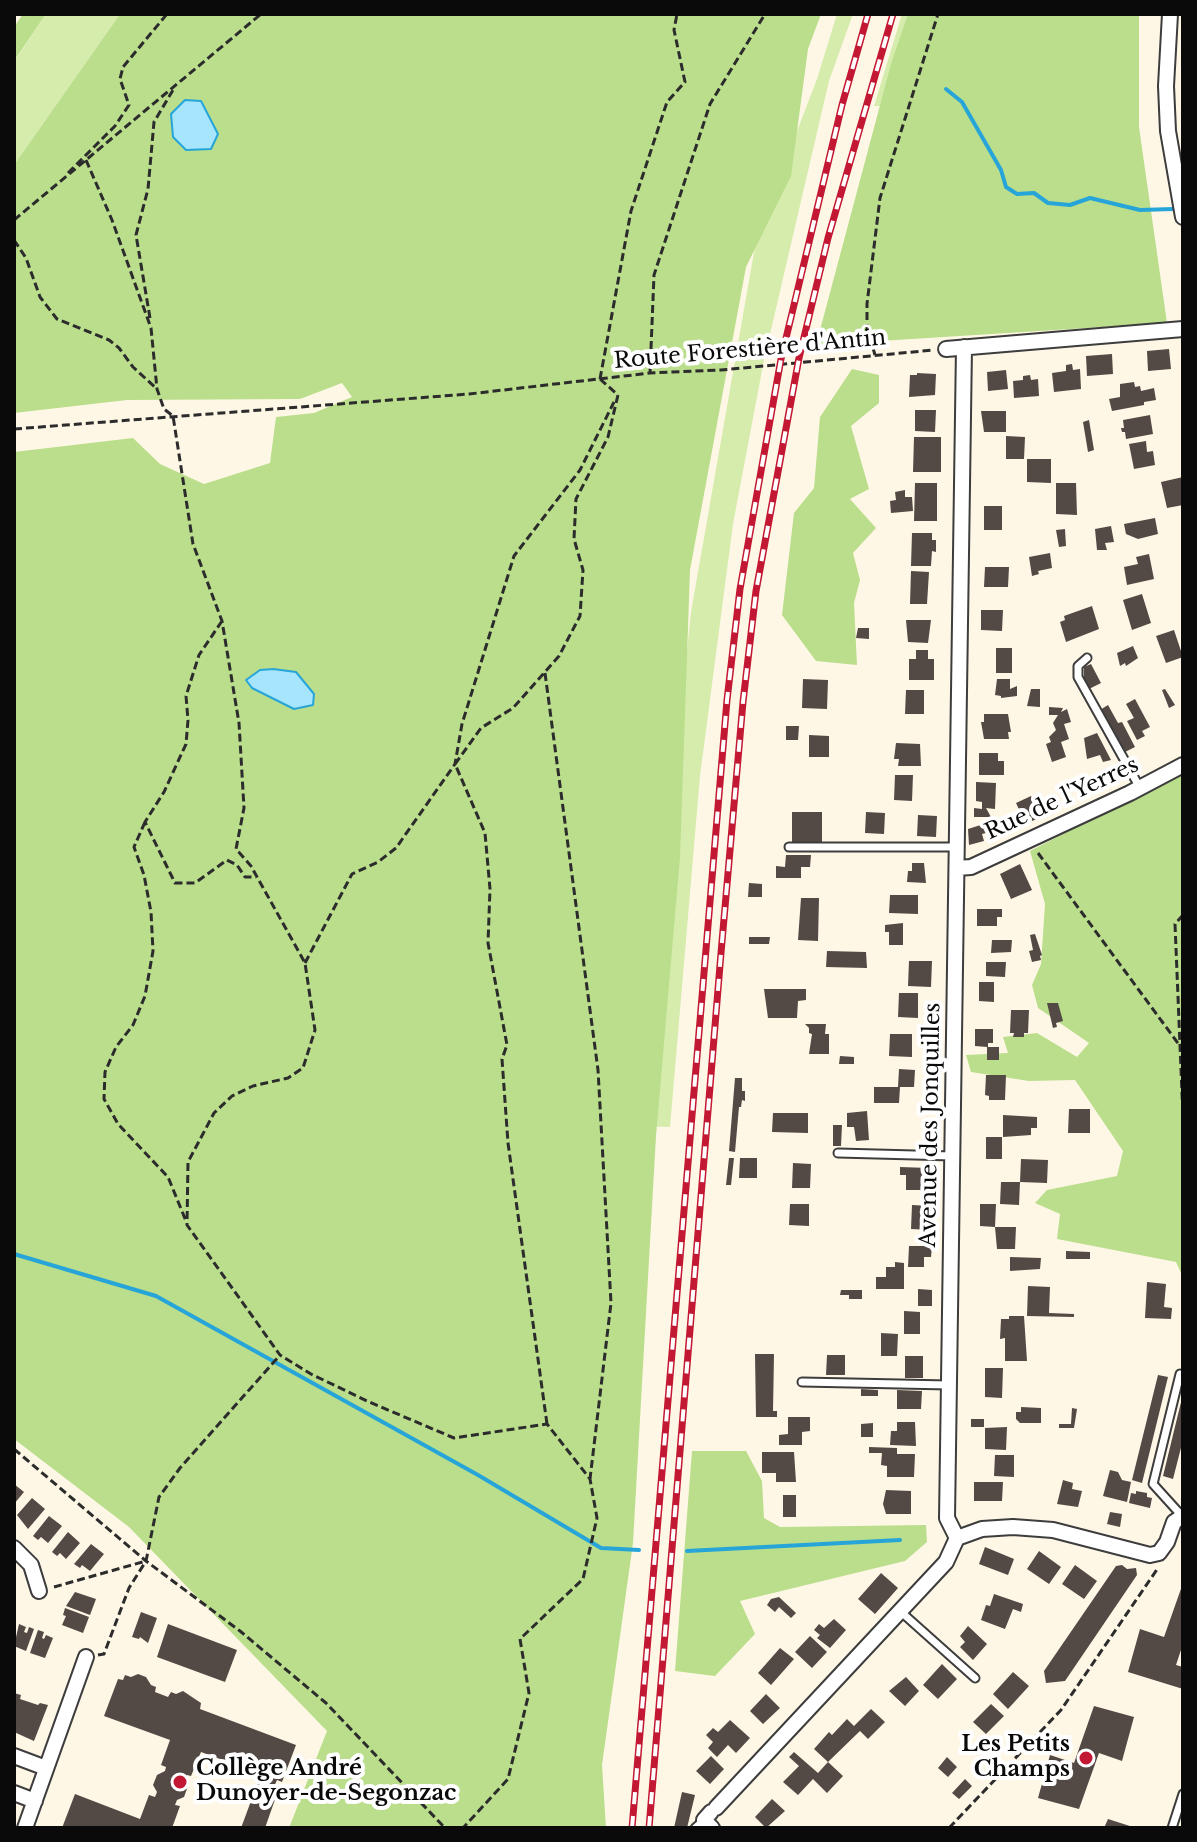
<!DOCTYPE html>
<html>
<head>
<meta charset="utf-8">
<style>
	body { margin:0 }
	#map { position:relative; width:1197px; height:1842px; overflow:hidden; background:#fff7e6; font-family:"Libre Baskerville",serif }
	canvas { display:block }
	.frame { position:absolute; inset:0; border:16px solid #0a0a0a; pointer-events:none }
</style>
</head>
<body>
<div id="map">
<canvas width="1197" height="1842"></canvas>
<div class="frame"></div>
</div>
<script>
const g = document.querySelector('canvas').getContext('2d');
g.lineJoin = 'round';
function fillPath(path, color) { g.fillStyle = color; g.fill(path, 'evenodd'); }
const shape = rows => new Path2D(rows.map(r => 'M' + r).join(''));
function strokePath(path, color, width, dash) { g.strokeStyle = color; g.lineWidth = width; g.lineCap = dash ? 'butt' : 'round'; g.setLineDash(dash || []); g.stroke(path); }
function write(font, color, halo, rows, align = 'center') {
  g.font = font + ' "Libre Baskerville",serif'; g.lineWidth = 8; g.setLineDash([]); g.textBaseline = 'middle'; g.strokeStyle = halo; g.fillStyle = color; for (const [text, x, y, turn = 0] of rows) {
    g.save(); g.translate(x, y); g.rotate((+turn || 0) * Math.PI / 180); g.textAlign = isNaN(turn) ? turn : align; if (halo) g.strokeText(text, 0, 0); g.fillText(text, 0, 0); g.restore();
  }
}
const green = shape([
	[46,14,120,14,14,165,14,62],
	[837,14,853,14,829,81,764,360,733,524,700,776,670,1127,637,1126,691,612,757,235,817,79],
	[902,14,908,14,880,106,874,106]
]);
const forest = shape([
	[23,14,46,14,14,61,14,27],
	[120,14,821,14,808,49,791,176,746,267,690,570,680,857,656,1136,633,1543,602,1765,606,1828,289,1828,327,1731,129,1527,14,1439,14,452,133,438,160,464,204,484,270,463,276,417,314,413,352,397,342,383,300,399,127,400,14,413,14,165],
	[908,14,1139,14,1139,127,1167,323,816,345,891,64],
	[852,369,879,375,879,403,851,426,869,489,850,499,876,528,853,553,860,580,854,603,857,665,816,661,782,615,794,513,814,488,820,417],
	[1183,772,1183,1277,1176,1262,1057,1239,1060,1214,1035,1203,1047,1190,1117,1176,1123,1151,1075,1080,1029,1081,971,1072,966,1055,1008,1053,1003,1037,1037,1033,1077,1057,1089,1043,1038,1008,1032,985,1041,964,1045,904,1030,851],
	[692,1451,746,1451,762,1481,764,1518,780,1527,926,1525,927,1542,905,1561,740,1601,755,1634,715,1676,675,1671]
]);
const water = shape([
	[185,100,201,101,218,134,211,149,186,150,173,137,171,114,185,100],
	[273,669,296,672,314,694,313,705,294,709,252,688,246,680,260,670,273,669]
]);
const stream = shape([
	[946,89,962,102,1001,170,1006,187,1017,194,1034,193,1048,203,1070,205,1090,198,1140,210,1173,209],
	[14,1254,156,1296,478,1475,601,1548,639,1550],
	[687,1551,900,1540]
]);
const building = shape([
	[1169,349,1171,369,1148,371,1147,351],
	[1112,354,1113,374,1087,376,1086,356],
	[1072,364,1073,370,1080,369,1081,389,1054,392,1052,373,1066,371,1066,365],
	[1006,370,1008,389,988,391,987,372],
	[917,373,936,374,935,395,909,397,910,375,917,375],
	[1030,375,1031,380,1038,379,1039,396,1014,398,1013,381,1023,380,1023,376],
	[1134,382,1135,387,1140,386,1141,391,1154,388,1156,400,1144,402,1144,405,1112,411,1109,399,1120,397,1120,384],
	[915,410,936,410,935,432,915,431],
	[981,411,1006,411,1006,432,984,432],
	[1150,415,1153,434,1126,439,1125,432,1122,432,1121,428,1124,428,1123,420],
	[1089,420,1094,450,1088,452,1083,422],
	[1006,436,1025,437,1024,459,1006,459],
	[914,437,941,437,941,472,913,472],
	[1146,441,1147,452,1153,451,1155,465,1134,469,1129,444],
	[1027,459,1051,459,1051,483,1027,482],
	[1183,477,1183,485,1181,486,1183,505,1167,508,1161,482],
	[915,483,937,483,937,521,914,521],
	[1056,483,1076,483,1077,515,1056,514],
	[905,490,905,497,912,497,913,511,891,513,890,501,896,500,895,492],
	[984,506,1002,506,1002,530,984,530],
	[1155,518,1158,534,1138,539,1126,534,1124,524],
	[1111,526,1114,542,1105,543,1107,550,1097,550,1095,529],
	[1065,529,1066,546,1059,547,1056,530],
	[912,533,932,533,932,540,936,540,936,552,932,551,931,566,911,566],
	[1050,553,1052,568,1038,571,1039,574,1032,576,1029,557],
	[1149,554,1154,579,1127,585,1124,567,1138,564,1136,557],
	[985,567,1009,567,1008,587,984,587],
	[911,571,929,572,927,604,910,604],
	[1142,594,1151,623,1132,630,1123,600],
	[1092,606,1099,629,1066,642,1060,622,1065,620,1064,616],
	[981,610,1003,610,1002,631,981,630],
	[906,620,931,620,928,643,908,642],
	[858,628,869,628,869,639,856,638],
	[1174,630,1183,657,1166,663,1156,636],
	[1133,646,1138,658,1126,666,1125,663,1120,666,1117,653],
	[996,648,1012,648,1012,673,996,673],
	[916,650,928,650,928,659,934,659,934,680,909,680,909,659,916,659],
	[1091,664,1101,683,1089,689,1084,679,1084,667],
	[803,679,828,680,827,709,802,708],
	[997,679,1010,679,1010,689,1017,686,1017,696,1001,698,1001,696,995,695],
	[1031,689,1040,689,1040,707,1027,706],
	[1165,689,1175,705,1169,708,1162,690],
	[906,690,924,690,924,714,905,714],
	[1135,699,1150,727,1142,731,1145,736,1137,740,1127,721,1134,718,1126,704],
	[1108,705,1118,723,1122,722,1135,747,1125,752,1100,710],
	[1049,707,1063,708,1061,712,1067,709,1071,722,1064,724,1069,739,1061,742,1066,757,1052,762,1046,744,1051,742,1049,737,1056,730,1053,723,1058,715,1049,715],
	[984,714,1008,714,1011,732,1008,732,1009,739,984,739,981,722,984,722],
	[786,726,799,726,798,740,786,740],
	[1097,733,1111,760,1103,762,1100,755,1087,759,1084,738],
	[809,735,829,736,829,757,809,757],
	[896,743,920,744,921,766,898,766,899,759,894,759],
	[979,753,998,753,998,761,1004,761,1004,775,979,775],
	[895,775,913,775,912,801,894,800],
	[976,782,996,783,995,809,986,808,991,817,974,817,974,808,982,809,982,802,976,801],
	[1031,796,1039,814,1042,812,1044,816,1032,821,1031,817,1024,820,1016,803],
	[792,812,822,812,822,843,792,842],
	[866,812,885,813,884,834,865,833],
	[918,815,937,816,936,837,917,836],
	[987,823,990,832,982,834,984,841,969,845,968,829],
	[786,855,811,855,810,867,801,867,801,878,776,878,776,866,785,867],
	[912,863,924,863,926,883,907,882,908,871,912,871],
	[1020,864,1032,890,1011,899,1000,874],
	[749,883,762,884,762,897,748,897],
	[890,895,918,895,918,914,889,913],
	[801,898,819,898,818,941,798,940],
	[977,909,1002,909,1002,917,997,917,997,926,977,926],
	[903,923,903,945,889,945,889,932,885,932,885,925],
	[1035,934,1042,955,1040,956,1041,960,1032,962,1029,951,1033,950,1030,935],
	[749,937,770,937,769,944,749,944],
	[992,940,1012,940,1011,952,991,953],
	[827,951,866,952,867,968,826,967],
	[909,961,932,961,931,987,908,986],
	[986,962,1006,962,1005,977,986,976],
	[979,982,994,982,994,1002,979,1001],
	[764,989,806,989,806,1000,798,1001,797,1018,768,1018],
	[899,993,918,993,918,1018,898,1017],
	[1047,1003,1058,1003,1063,1021,1056,1023,1057,1027,1053,1028],
	[1011,1010,1029,1010,1028,1033,1024,1033,1024,1037,1013,1037,1014,1033,1010,1033],
	[805,1024,826,1024,825,1034,829,1034,829,1054,809,1054,812,1034,809,1033,809,1028],
	[975,1029,993,1029,993,1043,988,1043,988,1047,999,1047,999,1060,987,1060,987,1047,975,1046],
	[890,1034,912,1034,912,1057,889,1056],
	[840,1056,854,1057,854,1064,839,1064],
	[899,1069,915,1070,914,1087,900,1087,899,1103,874,1103,874,1087,898,1087],
	[986,1075,1006,1075,1005,1100,989,1100,989,1096,985,1095],
	[735,1078,742,1078,742,1091,745,1091,745,1101,742,1100,741,1107,739,1107,735,1152,729,1151],
	[1069,1109,1090,1109,1090,1133,1068,1133],
	[867,1111,869,1140,856,1141,854,1127,847,1127,847,1113],
	[773,1113,808,1113,808,1133,772,1132],
	[1003,1115,1037,1117,1037,1128,1031,1128,1031,1135,1003,1137],
	[833,1125,842,1125,841,1146,833,1146],
	[986,1137,1002,1137,1002,1159,986,1159],
	[729,1158,734,1158,731,1185,726,1185],
	[740,1158,757,1158,757,1178,739,1178],
	[1021,1159,1048,1160,1047,1183,1020,1182],
	[793,1163,811,1164,810,1188,792,1188],
	[900,1167,929,1168,928,1190,906,1190,906,1175,900,1175],
	[1001,1182,1020,1182,1019,1205,1000,1204],
	[790,1204,809,1204,809,1226,789,1225],
	[980,1204,996,1204,995,1227,980,1226],
	[912,1205,931,1206,931,1230,911,1229],
	[995,1227,1016,1227,1015,1249,997,1249],
	[909,1246,932,1246,931,1257,924,1257,924,1267,908,1267],
	[1066,1251,1090,1252,1090,1259,1066,1259],
	[1010,1257,1041,1258,1040,1269,1010,1271],
	[895,1262,904,1263,904,1289,876,1289,876,1277,886,1277,886,1267,895,1267],
	[1147,1282,1166,1284,1164,1307,1172,1308,1171,1319,1145,1318],
	[1028,1286,1050,1287,1049,1313,1074,1314,1074,1317,1027,1316],
	[918,1289,932,1290,932,1306,918,1306],
	[841,1290,862,1290,862,1299,849,1299,849,1295,840,1295],
	[904,1311,920,1312,920,1334,904,1334],
	[1009,1316,1024,1316,1027,1361,1005,1361,1005,1338,1000,1339,1001,1319,1009,1319],
	[881,1333,898,1334,897,1356,881,1356],
	[755,1354,774,1354,773,1411,777,1411,777,1417,756,1417],
	[827,1355,845,1355,845,1375,826,1375],
	[905,1356,923,1356,923,1378,905,1378],
	[985,1368,1003,1368,1002,1398,985,1397],
	[1158,1375,1168,1377,1142,1483,1132,1480],
	[861,1389,878,1390,878,1396,861,1396],
	[897,1390,922,1391,921,1409,897,1409],
	[1182,1398,1183,1440,1173,1479,1163,1476],
	[1021,1407,1041,1408,1041,1423,1020,1423,1016,1419,1016,1412,1021,1412],
	[1072,1408,1077,1409,1074,1428,1059,1428,1059,1424,1071,1424],
	[788,1417,810,1417,810,1431,802,1432,802,1445,779,1445,779,1435,788,1434],
	[971,1419,984,1419,984,1427,971,1427],
	[897,1422,915,1422,916,1446,890,1445,891,1431,897,1431],
	[873,1423,873,1437,861,1437,861,1424],
	[1007,1427,1006,1450,985,1449,985,1428],
	[869,1447,897,1448,897,1454,915,1454,914,1477,887,1477,887,1466,881,1465,882,1453,869,1453],
	[762,1452,794,1452,796,1482,776,1482,776,1473,762,1473],
	[995,1455,1014,1455,1014,1477,994,1476],
	[1110,1470,1118,1472,1122,1480,1131,1482,1127,1502,1103,1496],
	[1063,1480,1073,1483,1072,1489,1082,1491,1078,1507,1057,1504],
	[974,1482,1003,1482,1002,1501,974,1501],
	[14,1484,24,1492,14,1504],
	[886,1490,911,1491,911,1514,886,1514,883,1504],
	[1136,1491,1147,1493,1147,1497,1152,1498,1150,1508,1129,1503,1131,1493,1136,1494],
	[783,1495,796,1495,796,1517,783,1517],
	[32,1498,45,1509,28,1529,17,1515],
	[1110,1512,1122,1514,1120,1527,1107,1524],
	[49,1516,62,1526,48,1543,41,1537,38,1540,33,1536],
	[68,1532,80,1543,66,1559,60,1553,57,1556,52,1552],
	[91,1544,104,1554,90,1571,82,1565,80,1568,74,1564],
	[985,1547,1014,1559,1008,1575,979,1564],
	[1039,1551,1061,1567,1049,1584,1027,1569],
	[1075,1565,1097,1581,1084,1599,1062,1584],
	[1122,1565,1127,1569,1136,1568,1137,1575,1065,1681,1046,1683,1044,1671,1116,1566],
	[881,1573,898,1588,875,1614,858,1599],
	[1183,1583,1183,1644,1176,1665,1183,1667,1183,1689,1128,1672,1140,1629,1164,1637],
	[75,1592,96,1599,90,1615,66,1606],
	[994,1594,1023,1604,1021,1612,1013,1609,1005,1629,981,1620,986,1605,990,1606],
	[779,1597,796,1613,791,1618,779,1607,775,1612,767,1605,771,1599],
	[65,1608,89,1617,83,1633,62,1625,66,1616,63,1615],
	[141,1612,157,1618,148,1643,140,1637,139,1639,132,1637],
	[834,1619,846,1630,830,1648,817,1638,820,1635,814,1630,819,1624,824,1628],
	[19,1624,26,1627,24,1632,27,1633,29,1627,34,1629,26,1651,14,1646],
	[168,1624,237,1650,225,1682,157,1657],
	[968,1626,987,1644,973,1660,960,1647,965,1642,960,1636],
	[38,1630,44,1632,42,1638,44,1639,46,1635,53,1638,45,1658,30,1653],
	[810,1636,827,1652,812,1668,795,1652],
	[780,1648,794,1659,771,1685,758,1673],
	[942,1664,957,1679,938,1699,923,1685],
	[1013,1672,1029,1686,1008,1709,993,1694],
	[138,1674,146,1677,151,1685,156,1687,155,1692,168,1697,171,1692,176,1694,183,1691,201,1703,200,1709,296,1745,282,1782,277,1780,273,1789,278,1791,265,1828,241,1828,261,1774,201,1752,191,1776,187,1775,185,1780,188,1786,184,1797,177,1800,175,1805,180,1806,172,1828,62,1828,75,1794,140,1819,149,1795,155,1797,157,1792,153,1785,157,1775,165,1771,166,1767,161,1765,170,1740,104,1716,118,1679,123,1680,125,1675,131,1677],
	[906,1677,919,1691,905,1706,889,1691],
	[14,1693,21,1695,20,1699,38,1705,40,1703,48,1705,34,1741,14,1732],
	[766,1694,780,1708,763,1724,750,1711],
	[991,1704,1004,1716,986,1734,973,1722],
	[1094,1706,1134,1717,1122,1761,1099,1753,1079,1809,1038,1798,1050,1755,1074,1763],
	[871,1709,885,1722,868,1739,860,1731,828,1762,814,1749,829,1732,832,1735,847,1719,854,1726],
	[730,1720,750,1738,736,1753,728,1745,717,1757,708,1748,713,1742,706,1735,713,1728,718,1732],
	[794,1752,818,1773,828,1762,843,1776,827,1793,813,1779,798,1795,783,1782,799,1766,789,1757],
	[711,1756,724,1769,710,1784,696,1771],
	[947,1757,957,1767,948,1777,938,1768],
	[965,1779,972,1786,959,1799,952,1793],
	[682,1792,695,1795,687,1828,674,1828],
	[772,1799,785,1811,766,1828,755,1817],
	[1108,1819,1133,1827,1133,1828,1104,1828]
]);
const path = shape([
	[86,160,112,220,151,328,157,389,164,409,173,416,193,544,222,621,239,723,244,808,236,849,251,866,305,963,315,1030,303,1068,288,1078,253,1086,232,1096,214,1113,188,1162,187,1225,280,1355,311,1374,367,1401,454,1438,547,1424,590,1479,597,1518,583,1579,520,1639,529,1693,508,1779,463,1828],
	[68,173,115,126,129,105,120,79,123,67,167,14],
	[14,220,261,14],
	[14,240,26,258,40,297,57,319,109,340,119,348,133,367,157,389],
	[150,318,136,235,148,189,154,122,173,90],
	[875,355,867,327,867,304,880,198,938,14],
	[650,373,654,275,710,104,765,14],
	[600,379,618,395],
	[600,379,631,211,667,102,685,82,674,30,677,14],
	[14,429,469,394,650,373,721,370,934,350],
	[222,621,199,655,186,696,188,720,186,744,164,792,145,822,175,883,195,883,227,860,237,865,245,877,256,877],
	[545,673,598,1070,611,1303,590,1479],
	[145,822,134,847,144,875,151,912,153,951,145,996,133,1025,116,1047,105,1072,104,1099,118,1124,168,1177,186,1221],
	[1038,853,1180,1046],
	[1183,915,1175,924,1183,1118],
	[305,963,352,874,378,862,396,848,455,764,462,724,514,556,580,470,614,402],
	[547,1424,508,1143,502,1059,507,1045,488,943,490,889,485,833,455,764,481,728,513,708,559,656,580,616,583,570,574,539,576,499,608,437,618,395],
	[14,1449,146,1561,240,1631,326,1703,445,1828],
	[54,1587,146,1561],
	[98,1655,104,1654,129,1588,146,1561,159,1497,180,1468,280,1355],
	[949,1828,1061,1710,1158,1568]
]);
const service = shape([
	[1087,658,1078,666,1078,677,1140,788],
	[789,847,956,847],
	[838,1153,953,1156],
	[1180,1374,1153,1484,1182,1516],
	[802,1382,949,1385],
	[900,1611,975,1678],
	[695,1828,704,1820],
	[1172,1828,1183,1794]
]);
const minor = shape([
	[1170,14,1166,86,1168,131,1183,217],
	[946,349,1183,329],
	[957,868,971,867,1130,793,1183,765],
	[957,1538,982,1529,1013,1527,1053,1530,1150,1555,1159,1553,1167,1542,1174,1522,1183,1516],
	[14,1548,31,1565,39,1591],
	[14,1756,46,1768],
	[14,1793,35,1801],
	[716,1808,946,1562,957,1538,947,1518,964,347],
	[711,1812,704,1820,712,1828],
	[25,1828,86,1657]
]);
const rail = shape([
	[632,1828,727,700,740,589,781,359,842,105,868,14],
	[649,1828,721,953,743,702,756,591,799,358,828,238,893,14]
]);
const markers = [
	[1086,1758,8,"#c31833"],
	[180,1782,8,"#c31833"]
];
const streetNames = [
	["Route Forestière d'Antin",750,350,-5],
	["Rue de l'Yerres",1062,799,-25],
	["Avenue des Jonquilles",931,1125,-89]
];
const poiNames = [
	["Les Petits",1070,1745],
	["Champs",1070,1770],
	["Collège André",196,1769,"left"],
	["Dunoyer-de-Segonzac",196,1794,"left"]
];
fillPath(green, '#d5ecad');
fillPath(forest, '#bade8b');
fillPath(water, '#a6e5fb');
strokePath(water, '#27a5d8', 2);
strokePath(stream, '#27a5d8', 4);
fillPath(building, '#534945');
strokePath(service, '#3d3d3d', 11);
strokePath(minor, '#3d3d3d', 18);
strokePath(path, '#2c2c2c', 3, [8, 4]);
strokePath(service, '#fff', 7);
strokePath(minor, '#fff', 14);
strokePath(rail, '#c31833', 7);
strokePath(rail, '#fff', 4, [12]);
for (const [x, y, r, color] of markers) { const dot = new Path2D(); dot.arc(x, y, r, 0, 2 * Math.PI); g.fillStyle = color; g.fill(dot); strokePath(dot, '#fff', 3); }
write('22px', '#0a0a0a', '#fff', streetNames);
write('bold 22px', '#0a0a0a', '#fff', poiNames, 'right');
</script>
</body>
</html>
